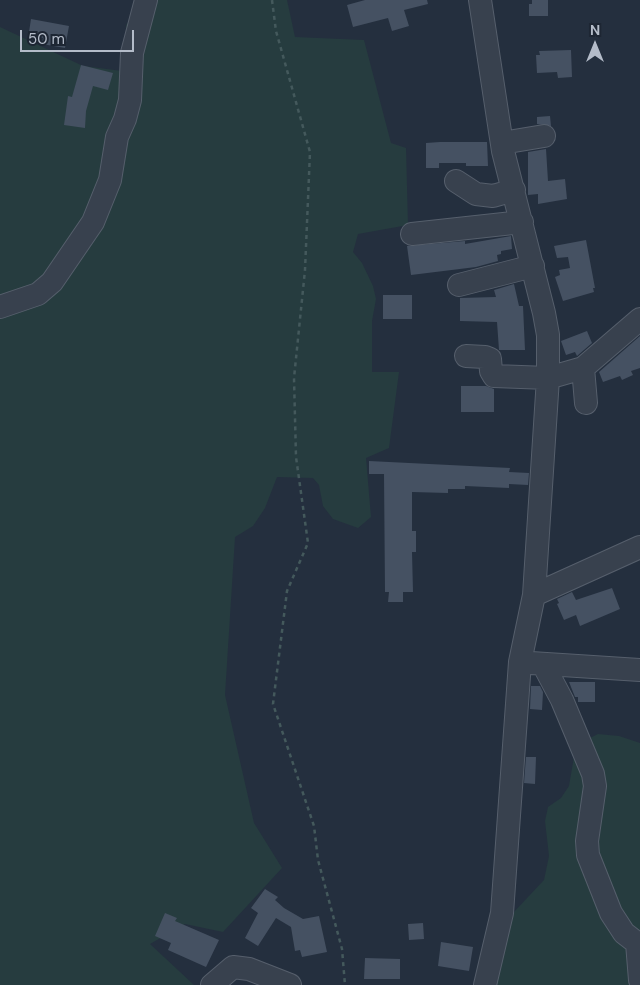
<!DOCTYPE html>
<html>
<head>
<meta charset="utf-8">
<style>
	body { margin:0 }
	#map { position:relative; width:640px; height:985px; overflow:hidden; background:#242f3e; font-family:"DM Sans",sans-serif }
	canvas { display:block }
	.north { position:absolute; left:570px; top:20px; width:50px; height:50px; -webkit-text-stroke:4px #1d2633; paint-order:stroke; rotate:0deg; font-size:14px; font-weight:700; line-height:20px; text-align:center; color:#b4bcc9 }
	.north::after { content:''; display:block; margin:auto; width:18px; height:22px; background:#b4bcc9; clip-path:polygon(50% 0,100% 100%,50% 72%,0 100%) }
	.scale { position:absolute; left:20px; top:30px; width:114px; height:22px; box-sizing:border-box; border:2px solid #b4bcc9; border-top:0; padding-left:6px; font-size:15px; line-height:18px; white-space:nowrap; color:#b4bcc9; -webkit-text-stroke:4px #1d2633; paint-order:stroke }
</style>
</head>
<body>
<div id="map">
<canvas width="640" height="985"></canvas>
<div class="north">N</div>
<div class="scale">50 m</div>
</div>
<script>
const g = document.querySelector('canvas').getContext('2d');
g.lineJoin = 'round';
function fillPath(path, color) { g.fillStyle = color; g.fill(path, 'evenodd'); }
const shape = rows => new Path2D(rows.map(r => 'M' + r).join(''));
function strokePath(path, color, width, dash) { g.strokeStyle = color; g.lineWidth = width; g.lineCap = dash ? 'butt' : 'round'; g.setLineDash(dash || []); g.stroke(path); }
const green = shape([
	[146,0,287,0,295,37,364,40,391,143,406,148,408,225,358,234,353,252,362,263,373,286,376,299,372,321,372,372,399,372,389,448,366,458,371,517,358,528,333,519,323,506,319,485,313,478,277,477,265,508,253,526,235,537,225,695,254,823,282,868,223,932,185,924,150,944,194,985,0,985,0,27,83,66,130,72,126,25],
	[598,734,619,736,640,743,640,985,492,985,513,913,544,880,549,856,545,821,548,807,561,798,569,786,576,745]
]);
const building = shape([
	[365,0,427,0,428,4,404,10,409,26,392,31,388,18,353,27,347,5],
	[532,0,548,0,548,16,529,16,529,4,532,4],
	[31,19,69,26,65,48,42,44,43,38,29,32],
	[571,50,572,77,558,78,557,72,537,73,536,55,540,55,539,51],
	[81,65,113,73,108,90,93,86,86,111,85,128,64,125,68,96,72,97],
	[550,116,551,126,537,124,537,117],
	[440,142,487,142,488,166,466,166,466,163,439,163,439,168,426,168,426,143],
	[546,149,548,181,565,179,567,199,538,204,538,194,528,195,528,152],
	[511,236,512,249,501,251,501,254,497,255,498,261,476,267,411,275,407,246,465,241,465,244],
	[586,240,595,288,593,288,594,292,563,301,555,277,560,275,559,270,570,268,568,257,557,258,554,246],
	[514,284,519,306,523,306,525,350,499,350,497,322,460,321,460,298,496,297,494,290],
	[383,295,412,295,412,319,383,319],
	[587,331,592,343,577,356,575,352,566,355,561,341],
	[640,336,640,368,631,371,633,375,622,380,620,376,603,382,599,372],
	[461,386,486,386,494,389,494,412,461,412],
	[369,461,510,468,509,472,529,473,528,485,509,484,509,488,465,486,465,489,448,489,448,493,412,492,412,531,416,531,416,552,412,552,413,592,403,592,403,602,388,602,389,592,385,592,384,474,369,474],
	[612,588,620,609,580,626,576,615,564,620,557,604,559,603,557,599,572,592,576,600],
	[569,682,595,682,595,702,578,702,578,697,575,697],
	[531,686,540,686,543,692,542,710,530,709],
	[526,757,536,757,535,784,524,783],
	[265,889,278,897,275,900,284,908,303,919,319,916,327,952,302,957,300,950,295,951,291,927,276,918,258,946,245,938,258,913,251,908],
	[165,913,177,918,175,921,219,940,206,967,168,950,171,943,155,936],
	[423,923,424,939,409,940,408,924],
	[441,942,473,947,469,971,438,966],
	[365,958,400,959,400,979,364,979]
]);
const path = shape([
	[272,0,276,31,310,152,305,270,294,378,296,457,308,543,287,591,273,704,314,826,318,860,342,949,345,985]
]);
const minor = shape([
	[480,0,503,151,544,313,548,335,548,378,534,595,520,662,502,913,485,985],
	[502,143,544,136],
	[456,181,476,194,493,196,514,190],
	[412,234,522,222],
	[459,285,533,266],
	[0,307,38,294,52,282,93,222,110,180,117,137,125,119,130,100,132,53,146,0],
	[466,356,485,357,490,359,491,371,494,376,548,378,583,368,640,319],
	[583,368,586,403],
	[534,595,640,547],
	[531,663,640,670],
	[543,664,562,700,593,774,595,786,587,841,588,855,611,913,624,933,637,943,640,980],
	[212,985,233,967,249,969,290,985]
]);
fillPath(green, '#263c3f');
fillPath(building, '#455162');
strokePath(minor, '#565f6c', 24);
strokePath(path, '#44595c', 2.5, [4, 4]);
strokePath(minor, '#38414e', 22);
</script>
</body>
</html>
